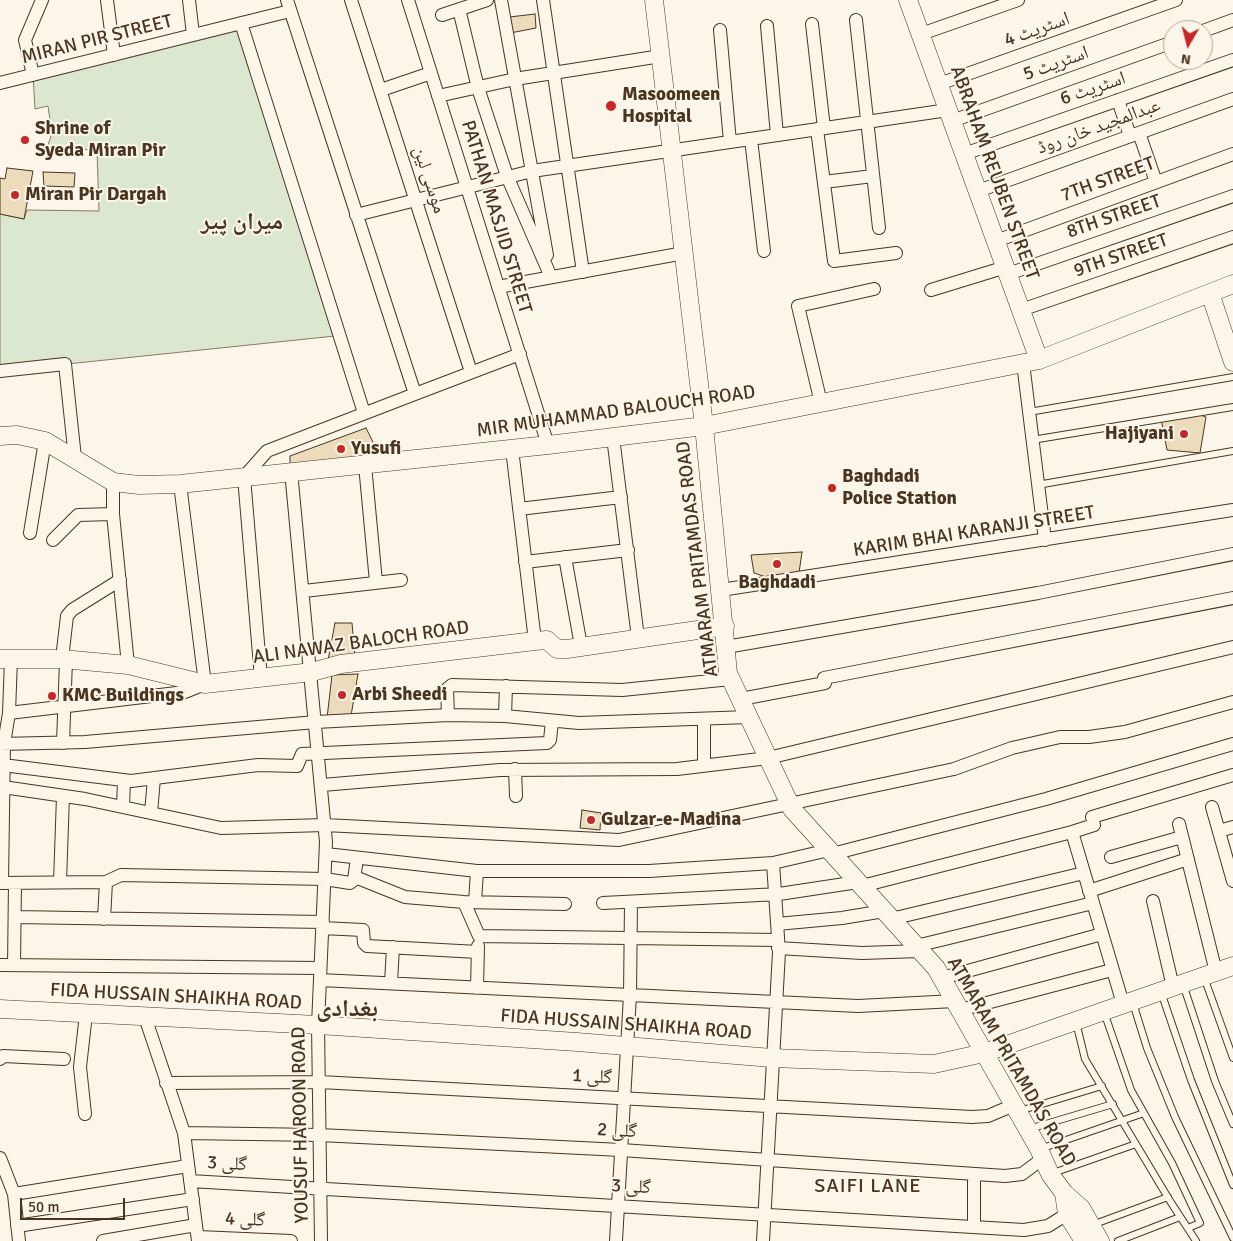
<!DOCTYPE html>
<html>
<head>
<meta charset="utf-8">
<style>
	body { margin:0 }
	#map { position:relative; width:1233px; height:1241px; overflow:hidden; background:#fbf6e9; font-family:Signika,sans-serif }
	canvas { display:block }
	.north { position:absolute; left:1163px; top:20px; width:50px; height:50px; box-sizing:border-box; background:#fbf6e9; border:1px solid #b4a999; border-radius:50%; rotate:188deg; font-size:14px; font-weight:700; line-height:20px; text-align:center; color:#4a3520 }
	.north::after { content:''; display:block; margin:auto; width:18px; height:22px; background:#c62828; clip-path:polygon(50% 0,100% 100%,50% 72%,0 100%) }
	.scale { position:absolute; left:20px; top:1198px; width:105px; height:22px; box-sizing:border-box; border:2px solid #4a3520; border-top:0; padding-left:6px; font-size:15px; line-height:18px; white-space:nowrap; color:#4a3520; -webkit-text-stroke:4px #fbf6e9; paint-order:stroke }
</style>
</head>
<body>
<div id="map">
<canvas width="1233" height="1241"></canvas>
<div class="north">N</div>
<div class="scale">50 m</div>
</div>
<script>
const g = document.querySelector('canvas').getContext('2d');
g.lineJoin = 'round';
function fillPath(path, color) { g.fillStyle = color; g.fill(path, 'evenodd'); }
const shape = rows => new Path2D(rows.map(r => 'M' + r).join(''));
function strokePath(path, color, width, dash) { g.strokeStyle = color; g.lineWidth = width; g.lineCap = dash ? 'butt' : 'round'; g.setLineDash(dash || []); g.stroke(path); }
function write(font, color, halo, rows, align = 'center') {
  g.font = font + ' Signika,"Noto Naskh Arabic",sans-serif'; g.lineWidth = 4; g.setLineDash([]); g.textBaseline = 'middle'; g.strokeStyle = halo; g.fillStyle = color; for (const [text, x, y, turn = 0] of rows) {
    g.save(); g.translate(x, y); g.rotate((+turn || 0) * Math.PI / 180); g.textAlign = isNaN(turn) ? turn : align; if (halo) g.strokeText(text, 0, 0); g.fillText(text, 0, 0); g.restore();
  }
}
const green = shape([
	[241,23,335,336,0,371,0,214,24,219,27,210,99,211,97,150,47,148,52,133,48,106,35,109,33,75,241,23]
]);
const building = shape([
	[535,14,536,28,505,34,501,18,535,14],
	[7,168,33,171,24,219,0,214,0,178,5,179,7,168],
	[43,172,75,173,74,187,44,186,43,172],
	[1195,413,1206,417,1200,453,1167,450,1161,419,1195,413],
	[366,428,373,442,373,460,290,467,290,456,366,428],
	[802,552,799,573,769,578,754,573,751,555,802,552],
	[335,623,352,623,355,657,328,660,335,623],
	[358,674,351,716,327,718,332,675,358,674],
	[582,810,601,813,600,830,580,828,582,810]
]);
const lane = shape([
	[1029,412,1233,377],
	[1032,440,1233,407],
	[1037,485,1233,451],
	[1204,977,1233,1058],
	[1183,984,1215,1081,1233,1124],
	[1161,992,1191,1080,1233,1185],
	[1133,1003,1147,1048,1175,1117,1233,1238],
	[1104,1012,1131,1090,1172,1163,1200,1223,1188,1228],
	[1076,1022,1085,1059,1170,1201,1196,1241],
	[1019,1111,1102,1086],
	[1029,1129,1113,1104],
	[1040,1149,1144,1113],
	[1053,1173,1136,1144],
	[1092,1225,1168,1197],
	[1118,1241,1180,1217]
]);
const street = shape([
	[107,0,114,55],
	[189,0,193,35],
	[351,0,471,372],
	[408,0,548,445],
	[501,0,547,255],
	[543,0,583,272],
	[459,9,478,88,507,176,551,277],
	[442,15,487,0],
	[856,20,879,228],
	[241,23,364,413],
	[812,24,824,128],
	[767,26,777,135],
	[720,30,730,142],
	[1203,31,1233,20],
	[921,34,1018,0],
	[33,75,25,40,42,0],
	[0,83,290,11],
	[939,84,1176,0],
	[381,90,431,73],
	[438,96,515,79,661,56],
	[1118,100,1130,136],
	[952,121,1173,42],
	[817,129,834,261,896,253],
	[1139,133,1156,182],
	[751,139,764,251],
	[964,154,1233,60],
	[824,182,873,176],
	[978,191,1233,99],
	[356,215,532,171,948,110],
	[996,241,1233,154],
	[1008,274,1233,196],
	[498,287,684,253],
	[931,290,1006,267],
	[1021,310,1233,237],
	[1023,363,1045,540],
	[0,371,65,364,75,458],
	[415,394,520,354],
	[821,403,798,306,874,289],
	[613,437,638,638],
	[512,449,535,641],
	[365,465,376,582],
	[291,471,326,842,318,1025,321,1241],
	[113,482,113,514,128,665],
	[519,509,621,497],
	[30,533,45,441],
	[53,540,78,515,113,514],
	[565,557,581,646],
	[525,562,628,550],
	[721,590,1233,510],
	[304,591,401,580],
	[726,647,1038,593,1233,554],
	[62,659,67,616,72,610,120,580],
	[261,678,244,477,267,451,415,394,287,0],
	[741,699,825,683,824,678,1233,598],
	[9,713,185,692,205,684,180,484],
	[448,715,447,689,452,685,622,690,731,679],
	[505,716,506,686],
	[704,719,704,766],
	[63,743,66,660],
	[0,744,85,742,316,722,448,715,505,716,579,723,749,717],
	[3,765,131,781,258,765,297,766,302,754,547,743,550,740,552,721],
	[515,769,516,796],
	[322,785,500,770,677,769,768,758,1233,647],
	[3,787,85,799,221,828,325,825,619,840,954,769,1012,748,1060,737,1089,737,1125,732,1233,702],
	[123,807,124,780],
	[1212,807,1233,881],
	[151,813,154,778],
	[1179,824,1216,972],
	[1219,831,1233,827],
	[1072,832,1123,1004],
	[326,854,477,871,649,871,773,863,829,850],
	[832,854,1046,799,1233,744],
	[1111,857,1182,837],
	[355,877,405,897,464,902,565,904],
	[60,882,63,796],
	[0,883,106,882,121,875,325,879,350,883,354,880,357,858],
	[2,883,4,744,9,713,11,659],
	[862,886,1072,832,1094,825,1092,817,1233,775],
	[1089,891,1188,859],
	[1153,901,1173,987],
	[464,902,479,936,778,940],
	[475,902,477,871],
	[603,903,779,894,858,882],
	[15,917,323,922],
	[104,919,106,882],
	[891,919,1084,873],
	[777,924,842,918,884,911],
	[322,928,363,930,364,943,367,946,478,952],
	[916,946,1093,903],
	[778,948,862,953,920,951],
	[0,965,320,968],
	[14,965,15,883],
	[942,978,1102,934],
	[320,980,858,1006,955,1001],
	[391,983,393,947],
	[477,988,478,946],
	[960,1010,1112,970],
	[145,1017,184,1133,198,1241],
	[0,1059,3,1056,64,1059],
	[166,1083,320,1082,972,1117,988,1116,1014,1105],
	[85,1114,80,1067,86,1014],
	[184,1133,320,1135,621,1150,1005,1176,1022,1174,1042,1159],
	[0,1158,14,1194,19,1241],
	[974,1174,974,1227],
	[190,1181,1024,1230,1048,1226,1067,1214],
	[14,1194,188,1166],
	[17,1226,193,1199],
	[198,1237,291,1241],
	[103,1241,196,1225],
	[616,1241,630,995,631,903],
	[763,1241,779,952,773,863]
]);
const secondary = shape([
	[654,0,704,426,728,673,792,809,936,968,1039,1149,1050,1174,1064,1193,1081,1208,1100,1241],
	[908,0,1039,360],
	[1210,293,1233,362],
	[0,436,17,435,45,441,113,482,139,485,180,484,548,445,704,426,1039,360,1233,284],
	[0,659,62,659,128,665,205,684,312,672,341,664,535,641,547,640,557,649,567,649,725,626],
	[0,1009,318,1025,577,1042,772,1058,934,1064,984,1053,1233,966],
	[1064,1193,1067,1214,1084,1241]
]);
const markers = [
	[611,106,6,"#c62828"],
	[25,140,5,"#c62828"],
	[15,195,5,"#c62828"],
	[1184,434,5,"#c62828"],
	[341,449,5,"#c62828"],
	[832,488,5,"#c62828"],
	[777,564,5,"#c62828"],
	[342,695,5,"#c62828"],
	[52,696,5,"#c62828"],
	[591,820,5,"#c62828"]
];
const streetNames = [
	["اسٹریٹ 4",1037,30,-20],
	["MIRAN PIR STREET",97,40,-14],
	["اسٹریٹ 5",1056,64,-20],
	["اسٹریٹ 6",1093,89,-19],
	["عبدالمجید خان روڈ",1099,127,-20],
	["ABRAHAM REUBEN STREET",994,173,70],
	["موسی لین",429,180,72],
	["7TH STREET",1108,180,-20],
	["PATHAN MASJID STREET",496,217,73],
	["8TH STREET",1114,217,-19],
	["9TH STREET",1121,256,-19],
	["MIR MUHAMMAD BALOUCH ROAD",616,412,-8],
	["KARIM BHAI KARANJI STREET",974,532,-9],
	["ATMARAM PRITAMDAS ROAD",698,559,-97],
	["ALI NAWAZ BALOCH ROAD",361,643,-8],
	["FIDA HUSSAIN SHAIKHA ROAD",176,997,3],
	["FIDA HUSSAIN SHAIKHA ROAD",626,1025,4],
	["ATMARAM PRITAMDAS ROAD",1011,1062,60],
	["گلی 1",592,1077,3],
	["YOUSUF HAROON ROAD",301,1125,-91],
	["گلی 2",617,1131,3],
	["گلی 3",227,1164,3],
	["گلی 3",631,1187,3],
	["گلی 4",245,1220,2]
];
const poiNames = [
	["Masoomeen",622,95],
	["Hospital",622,117],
	["Shrine of",35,129],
	["Syeda Miran Pir",35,151],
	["Miran Pir Dargah",25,195],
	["Hajiyani",1174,434,"right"],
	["Yusufi",351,449],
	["Baghdadi",842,477],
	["Police Station",842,499],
	["Baghdadi",777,583,"center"],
	["Arbi Sheedi",352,695],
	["KMC Buildings",62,696],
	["Gulzar-e-Madina",601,820]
];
const neighbourhoodNames = [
	["SAIFI LANE",868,1187]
];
const districtNames = [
	["میران پیر",242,223],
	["بغدادی",347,1010]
];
fillPath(green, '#dce7d0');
strokePath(green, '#887966', 1);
fillPath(building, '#ecdcbc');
strokePath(building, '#4a3520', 1);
strokePath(lane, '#4a3520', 8);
strokePath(street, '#4a3520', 14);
strokePath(secondary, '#4a3520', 19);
strokePath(lane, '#fbf6e9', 6);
strokePath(street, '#fbf6e9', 12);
strokePath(secondary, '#fbf6e9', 18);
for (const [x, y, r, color] of markers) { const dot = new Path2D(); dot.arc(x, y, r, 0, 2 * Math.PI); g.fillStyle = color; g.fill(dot); strokePath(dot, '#fbf6e9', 2); }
write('19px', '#4a3520', '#fbf6e9', streetNames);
write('bold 19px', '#4a3520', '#fbf6e9', poiNames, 'left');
g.letterSpacing = '1px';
write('20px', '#4a3520', '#fbf6e9', neighbourhoodNames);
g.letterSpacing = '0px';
write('bold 24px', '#4a3520', '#fbf6e9', districtNames);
</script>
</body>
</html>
